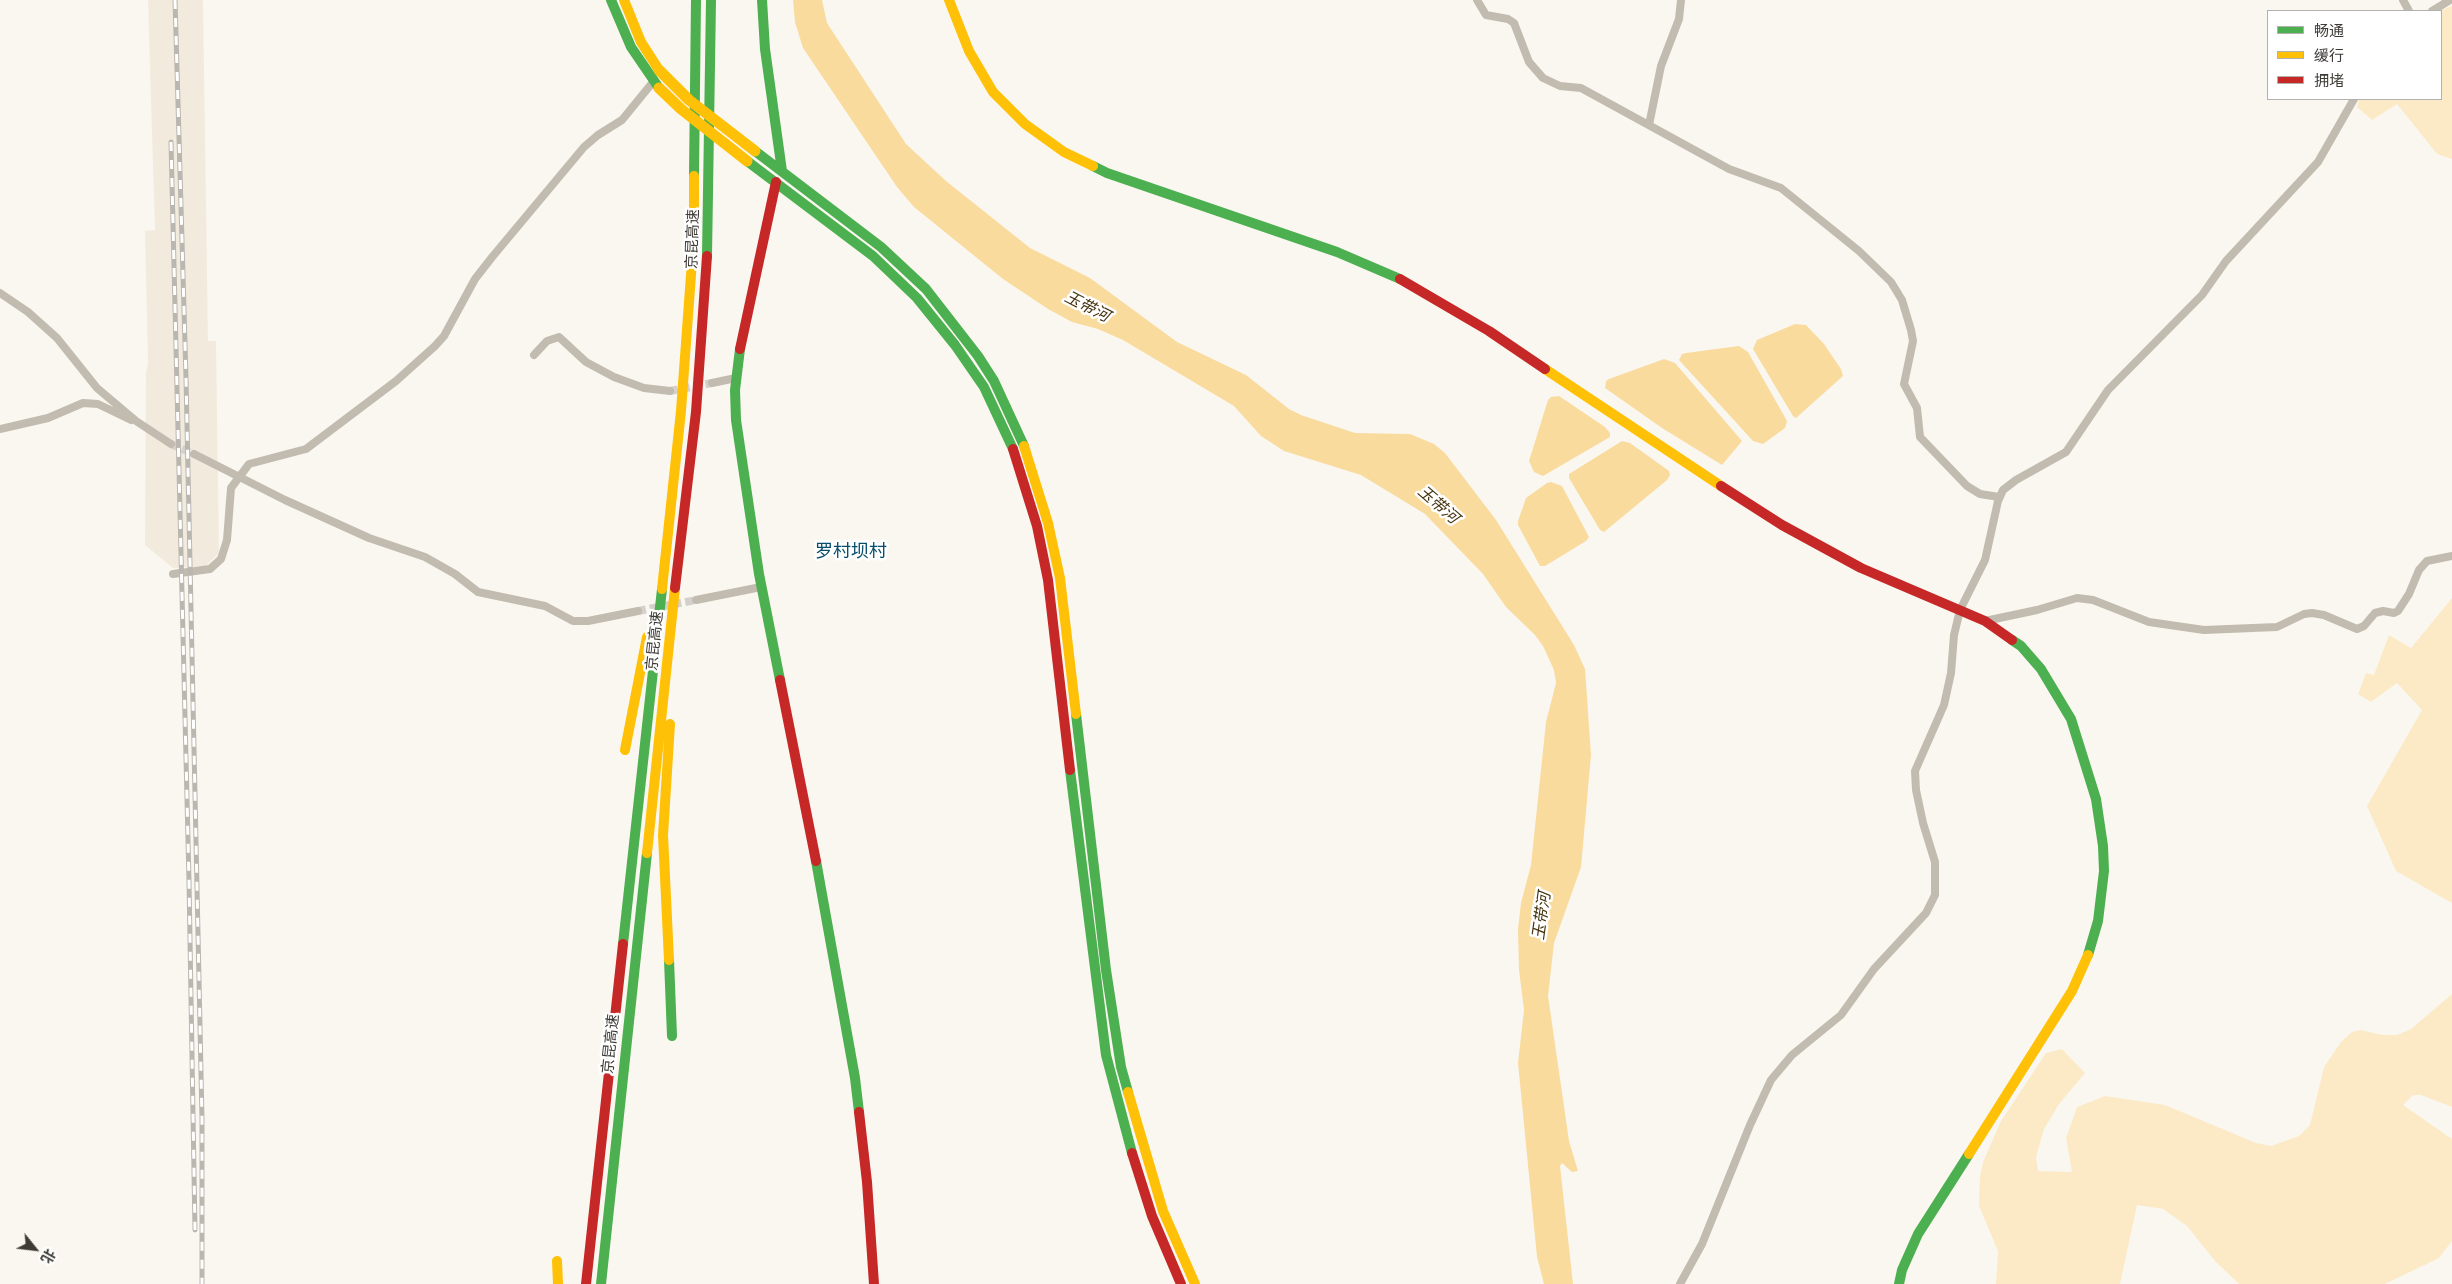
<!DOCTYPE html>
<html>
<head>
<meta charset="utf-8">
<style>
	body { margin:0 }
	#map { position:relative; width:2452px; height:1284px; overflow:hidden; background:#faf7f1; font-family:Lora,"Noto Sans SC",serif }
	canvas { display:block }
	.legend { position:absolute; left:2267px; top:10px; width:175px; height:90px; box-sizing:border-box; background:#fff; border:1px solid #b2b1af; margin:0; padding:6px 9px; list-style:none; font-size:15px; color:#3e3b36 }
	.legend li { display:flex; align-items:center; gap:10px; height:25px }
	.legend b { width:25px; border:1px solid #b2b1af }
	.north { position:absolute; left:10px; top:1224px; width:50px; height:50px; -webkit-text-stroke:4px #fff; paint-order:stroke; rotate:119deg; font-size:14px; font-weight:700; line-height:20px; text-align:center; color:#3e3b36 }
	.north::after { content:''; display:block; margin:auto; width:18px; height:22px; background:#3e3b36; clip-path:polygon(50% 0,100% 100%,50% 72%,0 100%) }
</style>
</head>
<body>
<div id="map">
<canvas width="2452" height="1284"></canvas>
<ul class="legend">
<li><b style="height:6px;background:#4caf50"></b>畅通</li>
<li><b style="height:6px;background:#ffc107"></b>缓行</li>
<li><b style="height:6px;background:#c62828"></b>拥堵</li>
</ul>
<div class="north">北</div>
</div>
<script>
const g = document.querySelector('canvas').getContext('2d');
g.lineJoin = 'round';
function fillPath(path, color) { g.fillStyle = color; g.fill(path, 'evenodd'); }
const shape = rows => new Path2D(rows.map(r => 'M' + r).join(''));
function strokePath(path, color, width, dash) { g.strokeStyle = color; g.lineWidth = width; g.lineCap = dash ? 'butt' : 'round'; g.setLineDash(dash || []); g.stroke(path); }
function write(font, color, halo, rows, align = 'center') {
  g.font = font + ' Lora,"Noto Sans SC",serif'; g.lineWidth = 5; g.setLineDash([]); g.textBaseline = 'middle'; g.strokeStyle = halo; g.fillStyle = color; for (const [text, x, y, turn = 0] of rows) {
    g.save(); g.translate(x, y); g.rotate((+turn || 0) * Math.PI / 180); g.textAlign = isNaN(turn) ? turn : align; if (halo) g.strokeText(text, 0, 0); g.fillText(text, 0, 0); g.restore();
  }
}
const built = shape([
	[148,0,203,0,208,341,216,341,219,553,206,566,173,568,145,545,146,373,148,364,145,231,155,230]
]);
const green = shape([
	[2452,6,2452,159,2437,154,2397,104,2372,120,2357,107,2359,99,2441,99,2441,11,2439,11],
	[2452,598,2452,903,2396,871,2367,806,2422,710,2397,683,2371,702,2358,694,2366,673,2374,675,2389,635,2411,648],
	[2452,994,2452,1107,2421,1095,2413,1095,2403,1105,2452,1139,2452,1241,2439,1258,2385,1284,2239,1284,2215,1261,2187,1226,2163,1209,2137,1205,2120,1284,1996,1284,1998,1251,1979,1206,1980,1176,1983,1162,2001,1121,2046,1053,2062,1049,2085,1073,2059,1104,2044,1129,2036,1157,2038,1171,2072,1172,2066,1138,2077,1107,2105,1096,2165,1105,2256,1143,2271,1146,2299,1136,2310,1125,2324,1067,2341,1042,2352,1032,2361,1030,2382,1035,2397,1035,2411,1029]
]);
const water = shape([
	[793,0,822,0,827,23,906,144,946,181,1030,248,1090,278,1177,342,1246,375,1289,409,1301,415,1355,433,1410,434,1434,444,1445,453,1496,520,1574,645,1585,669,1591,755,1581,867,1554,943,1548,996,1569,1141,1578,1171,1572,1172,1562,1163,1560,1166,1573,1284,1544,1284,1537,1257,1518,1063,1524,1010,1519,970,1518,929,1521,903,1531,865,1546,722,1556,683,1554,670,1543,646,1535,635,1506,607,1483,574,1425,514,1361,475,1284,451,1261,436,1234,406,1123,340,1098,329,1072,322,1048,309,1003,279,914,207,897,187,803,48,795,22],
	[1795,324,1806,325,1824,344,1841,369,1843,376,1796,418,1793,416,1753,349,1757,340],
	[1739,346,1748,352,1787,421,1785,428,1763,444,1753,441,1679,360,1682,354,1686,353],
	[1664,359,1675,363,1742,441,1722,465,1662,428,1605,388,1606,381,1609,379],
	[1559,396,1605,427,1610,433,1610,437,1543,476,1534,472,1529,461,1548,400,1551,397],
	[1622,441,1630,443,1669,471,1670,475,1667,480,1604,532,1600,530,1569,478,1569,474],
	[1551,482,1562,486,1589,537,1586,541,1545,566,1540,566,1518,525,1518,521,1526,498,1547,483]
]);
const streetTunnel = shape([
	[670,391,712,383],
	[171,444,194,454],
	[638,611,696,600]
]);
const street = shape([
	[1477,0,1486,15,1508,19,1514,23,1529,62,1543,78,1560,86,1581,88,1729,169,1781,188,1859,251,1891,282,1902,300,1911,330,1913,341,1904,384,1917,408,1920,437,1967,486,1980,494,1999,497],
	[2403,0,2409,11],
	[2432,11,2450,0],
	[1649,125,1661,66,1679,19,1681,0],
	[0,293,28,312,57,338,97,388,136,421,171,444],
	[534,355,547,341,559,337,586,362,614,377,644,388,670,391],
	[712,383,736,378],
	[0,429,48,418,83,403,98,404,131,420],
	[194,454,285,500,369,538,425,557,455,574,478,592,545,606,573,621,588,621,638,611],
	[173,574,210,569,221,559,227,540,231,488,249,464,306,449,396,381,435,346,444,336,475,279,493,256,584,147,598,135,622,120,653,82],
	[696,600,761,587],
	[1985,621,2037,610,2077,598,2093,600,2149,622,2204,630,2277,627,2304,614,2312,613,2324,615,2357,629,2364,626,2375,613,2383,611,2394,613,2398,611,2409,594,2419,570,2427,561,2452,556],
	[1680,1284,1702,1244,1750,1125,1771,1080,1792,1055,1841,1015,1874,969,1926,913,1935,895,1935,862,1923,823,1916,790,1915,771,1944,705,1951,673,1954,635,1960,610,1985,560,1998,501,2003,490,2016,480,2066,452,2108,390,2202,295,2226,261,2318,162,2354,99]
]);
const fast = shape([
	[611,0,631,47,659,88],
	[762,0,765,49,782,171],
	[755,151,881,247,926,289,978,356,994,381,1024,446],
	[747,161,873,256,917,298,955,345,984,387,1013,449],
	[1093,166,1107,173,1337,252,1400,279],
	[694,176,696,0],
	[707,256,711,0],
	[740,349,735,390,736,420,759,574,780,680],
	[2012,640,2021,646,2041,669,2071,719,2096,799,2103,846,2104,871,2098,921,2088,955],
	[1076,714,1106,970,1121,1067,1128,1092],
	[1070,770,1106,1055,1132,1153],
	[816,861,855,1078,859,1112],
	[623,944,662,589],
	[669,960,672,1036],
	[601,1284,647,853],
	[1899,1284,1902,1270,1918,1234,1969,1154]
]);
const slow = shape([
	[624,0,641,42,659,70],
	[949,0,969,51,993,92,1025,124,1064,152,1093,166],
	[1545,369,1721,486],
	[1024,446,1048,523,1060,578,1076,714],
	[662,589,681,411,694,234,694,176],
	[625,750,647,637],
	[647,853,675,588],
	[669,960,663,835,670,724],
	[1128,1092,1163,1211,1195,1284],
	[1969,1154,2072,991,2088,955],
	[557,1261,558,1284]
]);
const jam = shape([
	[1400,279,1489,331,1545,369],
	[740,349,776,182],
	[1013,449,1037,526,1048,580,1070,770],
	[1721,486,1782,525,1861,568,1985,621,2012,640],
	[675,588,696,412,707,256],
	[780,680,816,861],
	[859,1112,867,1182,874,1284],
	[1132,1153,1152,1216,1181,1284],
	[586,1284,623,944]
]);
const rail = shape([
	[175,0,186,378,202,1119,202,1284],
	[171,142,189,881,195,1230]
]);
const slowBridge = shape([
	[659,70,689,100,755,151],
	[659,88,681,109,747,161]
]);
const streetNames = [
	["京昆高速",693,239,-88],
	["京昆高速",655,641,-84],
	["京昆高速",611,1044,-84]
];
const waterNames = [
	["玉带河",1087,307,27],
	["玉带河",1438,505,41],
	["玉带河",1542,916,-82]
];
const quarterNames = [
	["罗村坝村",851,552]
];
fillPath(built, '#f2ebdd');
fillPath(green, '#fceac7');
fillPath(water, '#fadb9e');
strokePath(streetTunnel, '#d4d1cc', 8, [8, 4]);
strokePath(street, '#c2bcb0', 8);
strokePath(fast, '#4caf50', 10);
strokePath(slow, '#ffc107', 10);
strokePath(jam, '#c62828', 10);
strokePath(rail, '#bab6b0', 5);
strokePath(rail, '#fff', 3, [9]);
strokePath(slowBridge, '#ffc107', 11);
write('15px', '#3e3b36', '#fff', streetNames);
write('italic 16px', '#45330e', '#fff', waterNames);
write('18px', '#074e6c', '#fff', quarterNames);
</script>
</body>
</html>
